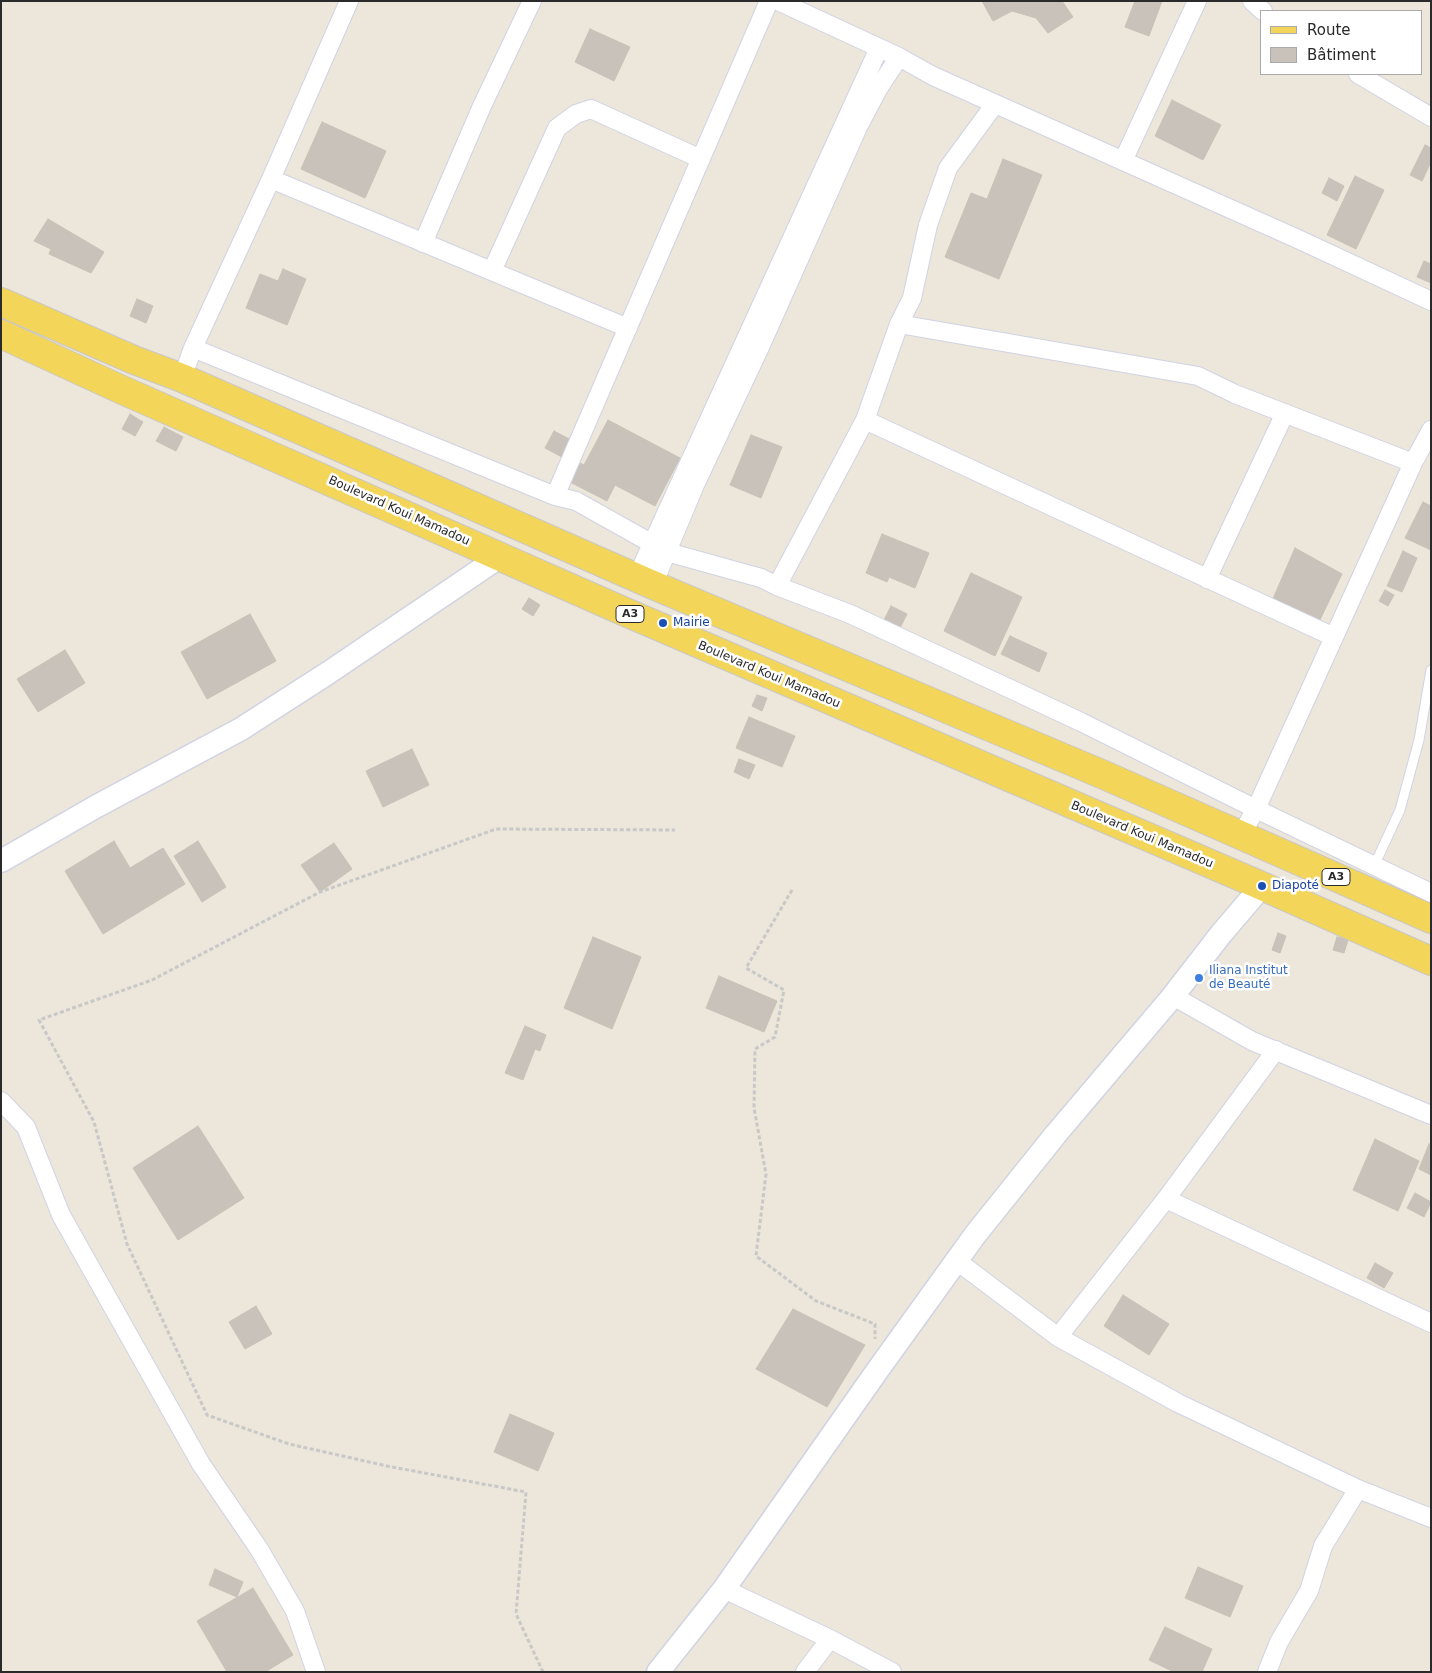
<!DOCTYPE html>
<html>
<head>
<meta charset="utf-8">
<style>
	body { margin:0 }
	#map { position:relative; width:1432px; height:1673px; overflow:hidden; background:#ece6db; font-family:"DejaVu Sans",sans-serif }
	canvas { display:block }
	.frame { position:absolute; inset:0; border:2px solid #2a2a2a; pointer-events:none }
	.legend { position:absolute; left:1260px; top:10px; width:162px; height:65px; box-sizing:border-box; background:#fff; border:1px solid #aaa; margin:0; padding:6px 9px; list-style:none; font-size:15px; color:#2a2a2a }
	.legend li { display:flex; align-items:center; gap:10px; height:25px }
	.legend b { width:25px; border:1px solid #aaa }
</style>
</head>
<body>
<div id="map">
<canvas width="1432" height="1673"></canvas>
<div class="frame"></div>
<ul class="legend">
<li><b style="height:6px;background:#f3d659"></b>Route</li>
<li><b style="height:14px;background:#c8c2bb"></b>Bâtiment</li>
</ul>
</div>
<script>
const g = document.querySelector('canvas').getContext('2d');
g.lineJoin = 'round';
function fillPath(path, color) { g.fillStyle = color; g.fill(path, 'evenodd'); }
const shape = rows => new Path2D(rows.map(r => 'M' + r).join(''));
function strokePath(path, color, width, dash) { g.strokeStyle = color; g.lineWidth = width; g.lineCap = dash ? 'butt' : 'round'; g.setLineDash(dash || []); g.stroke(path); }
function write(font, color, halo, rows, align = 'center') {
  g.font = font + ' "DejaVu Sans",sans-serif'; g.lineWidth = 5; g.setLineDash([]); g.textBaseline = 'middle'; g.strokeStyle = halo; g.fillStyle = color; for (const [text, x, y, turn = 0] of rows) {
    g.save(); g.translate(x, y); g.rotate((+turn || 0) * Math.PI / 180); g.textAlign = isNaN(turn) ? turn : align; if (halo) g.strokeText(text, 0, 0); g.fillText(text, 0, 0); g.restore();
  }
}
const building = shape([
	[982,1,1062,1,1073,17,1048,33,1036,18,1012,11,993,21,982,1],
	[1135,1,1162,1,1149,36,1125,27,1135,1],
	[590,29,630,47,614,81,575,62,590,29],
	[1172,100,1221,125,1203,160,1155,136,1172,100],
	[322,122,386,151,365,198,301,169,322,122],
	[1425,145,1431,148,1431,162,1422,181,1410,175,1425,145],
	[1003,159,1042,175,999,279,945,257,971,193,987,199,1003,159],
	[1355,176,1384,190,1356,249,1327,235,1355,176],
	[1329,178,1344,186,1337,201,1322,193,1329,178],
	[48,219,104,252,91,273,49,254,51,249,34,241,48,219],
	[1424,261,1431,264,1431,283,1417,277,1424,261],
	[283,269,306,279,287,325,246,308,260,274,278,281,283,269],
	[137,299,153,306,146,323,130,316,137,299],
	[130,414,143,422,135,436,122,429,130,414],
	[608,420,680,458,655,506,615,485,607,501,570,482,580,463,584,465,608,420],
	[164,427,183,437,176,451,156,441,164,427],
	[554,431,571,440,562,457,545,448,554,431],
	[751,435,782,447,761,498,730,485,751,435],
	[1423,502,1431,506,1431,550,1405,538,1423,502],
	[882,534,929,553,915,588,889,577,887,582,866,573,882,534],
	[1295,548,1342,574,1317,626,1272,601,1295,548],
	[1403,551,1417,558,1402,592,1387,586,1403,551],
	[971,573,1022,597,995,656,944,631,971,573],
	[1385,590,1394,595,1388,606,1379,601,1385,590],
	[529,598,540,605,533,616,522,609,529,598],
	[891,606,907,614,898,632,882,624,891,606],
	[250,614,276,661,207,699,181,652,250,614],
	[1010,636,1047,653,1039,672,1001,654,1010,636],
	[65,650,85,683,38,712,17,679,65,650],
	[757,695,767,698,762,711,752,706,757,695],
	[749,717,795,736,782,767,736,748,749,717],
	[412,749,429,785,383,807,366,771,412,749],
	[739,759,755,765,749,779,734,772,739,759],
	[114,841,130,868,163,848,185,884,103,934,65,871,114,841],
	[198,841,226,887,202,902,174,856,198,841],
	[334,843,352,869,320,892,301,865,334,843],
	[1278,933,1286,936,1280,953,1272,950,1278,933],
	[593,937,641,957,612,1029,564,1008,593,937],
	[1337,937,1348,940,1344,953,1333,950,1337,937],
	[719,976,777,1001,764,1032,706,1008,719,976],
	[525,1026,546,1035,540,1051,535,1049,523,1080,505,1073,525,1026],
	[198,1126,244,1198,178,1240,133,1168,198,1126],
	[1375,1139,1419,1161,1398,1211,1353,1190,1375,1139],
	[1429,1144,1431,1145,1431,1175,1419,1169,1429,1144],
	[1415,1193,1431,1202,1424,1217,1407,1208,1415,1193],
	[1375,1263,1393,1273,1384,1288,1367,1278,1375,1263],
	[1123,1295,1169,1324,1149,1355,1104,1326,1123,1295],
	[256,1306,272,1334,245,1349,229,1322,256,1306],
	[793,1309,865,1345,827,1407,756,1369,793,1309],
	[510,1414,554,1433,538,1471,494,1452,510,1414],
	[1198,1567,1243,1586,1230,1617,1185,1598,1198,1567],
	[215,1569,243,1582,237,1597,209,1585,215,1569],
	[253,1588,293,1655,265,1672,227,1672,197,1621,253,1588],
	[1165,1627,1212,1649,1202,1672,1174,1672,1149,1660,1165,1627]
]);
const path = shape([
	[792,890,746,968,784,990,775,1037,755,1049,754,1108,766,1174,756,1256,816,1301,875,1324,875,1339],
	[543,1672,516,1614,526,1492,387,1466,289,1444,207,1415,127,1244,94,1122,39,1020,152,980,320,892,496,829,675,830]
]);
const service = shape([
	[1374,866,1400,810,1419,740,1431,670]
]);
const minor = shape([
	[778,1,899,57,933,76,1300,240,1431,301],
	[1252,1,1263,11],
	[1358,74,1431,117],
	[1123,161,1197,1],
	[271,179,628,328],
	[423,243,482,106,532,1],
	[492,271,557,128,576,114,591,109,701,159],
	[899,324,1198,376,1235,394,1413,463],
	[193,348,555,496,576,501,667,552,761,578,777,586,850,614,1081,722,1256,809,1431,893],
	[182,378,193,348,271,179,349,1],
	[865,420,1334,637],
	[555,496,769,1],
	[637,577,879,48],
	[1207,579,1285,413],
	[653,585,695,485,761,345,858,127,878,89,899,57],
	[777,586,865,420,899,324,912,298,928,225,948,168,995,104],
	[1241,835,1256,809,1413,463,1431,430],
	[1173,996,1252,1041,1431,1115],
	[1,1101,26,1127,61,1215,201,1464,259,1549,295,1611,316,1672],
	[1166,1199,1431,1323],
	[957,1261,1058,1337,1178,1403,1358,1489,1431,1518],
	[1058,1337,1166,1199,1276,1050],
	[724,1589,830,1639,892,1672],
	[805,1672,830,1639],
	[1267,1672,1279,1642,1309,1591,1323,1546,1358,1489]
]);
const tertiary = shape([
	[1,861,97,806,241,729,328,673,501,556],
	[658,1672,724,1589,877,1371,975,1235,1056,1134,1173,996,1221,934,1262,886]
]);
const primary = shape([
	[1,302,134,360,182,378,653,585,1104,775,1431,919],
	[1,334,120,389,623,611,1262,886,1431,961]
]);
const markers = [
	[663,623,5,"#1a4fb4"],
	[1262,886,5,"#1a4fb4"],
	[1199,978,5,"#3f7fe0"]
];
const shields = [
	[630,614,28],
	[1336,877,28]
];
const shieldNames = [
	["A3",630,614],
	["A3",1336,877]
];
const streetNames = [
	["Boulevard Koui Mamadou",399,511,24],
	["Boulevard Koui Mamadou",769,675,23],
	["Boulevard Koui Mamadou",1142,835,23]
];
const transitNames = [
	["Mairie",673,623],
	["Diapoté",1272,886]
];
const shopNames = [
	["Iliana Institut",1209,971],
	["de Beauté",1209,985]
];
fillPath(building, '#c8c2bb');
strokePath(building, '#c7c2b5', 1);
strokePath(service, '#d0d3e3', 11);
strokePath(minor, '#d0d3e3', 20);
strokePath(tertiary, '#d0d3e3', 25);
strokePath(primary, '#c8c8c8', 30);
strokePath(path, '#c8c8c8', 3, [4, 2.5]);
strokePath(service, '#fff', 9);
strokePath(minor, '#fff', 18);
strokePath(tertiary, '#fff', 22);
strokePath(primary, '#f3d659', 28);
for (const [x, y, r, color] of markers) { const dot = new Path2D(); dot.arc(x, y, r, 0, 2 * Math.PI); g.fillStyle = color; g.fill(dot); strokePath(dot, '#fff', 2); }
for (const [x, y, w] of shields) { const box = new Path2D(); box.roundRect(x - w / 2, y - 8.5, w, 17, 4); g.fillStyle = '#fff'; g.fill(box); strokePath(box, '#2a2a2a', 1); }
write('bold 11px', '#2a2a2a', null, shieldNames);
write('12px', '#2a2a2a', '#fff', streetNames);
write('12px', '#164399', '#fff', transitNames, 'left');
write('12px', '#366cbe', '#fff', shopNames, 'left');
</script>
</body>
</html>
